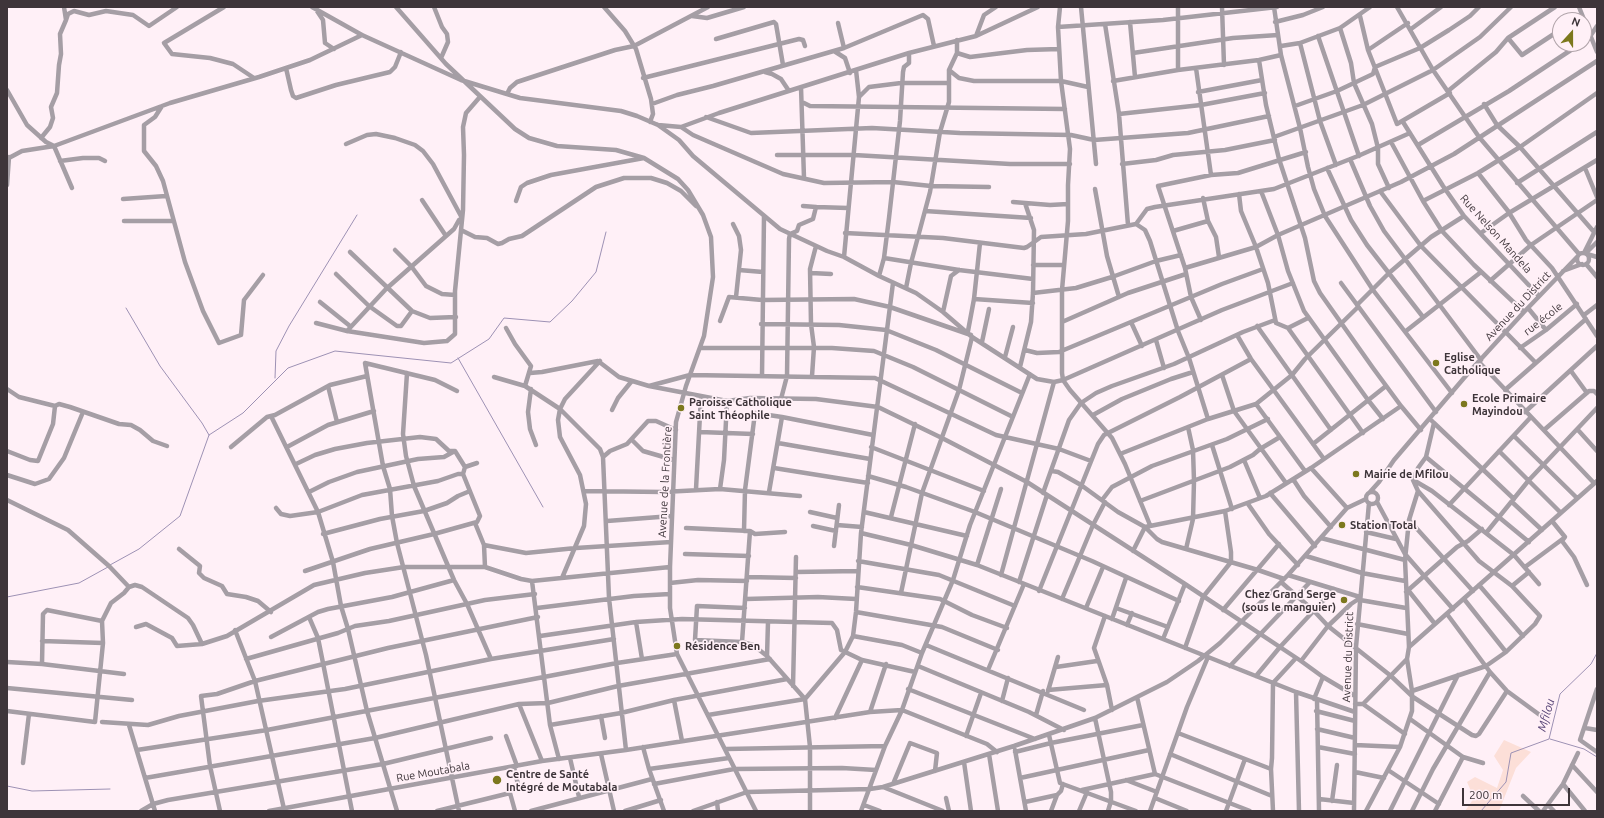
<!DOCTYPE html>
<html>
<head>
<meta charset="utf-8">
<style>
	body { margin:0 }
	#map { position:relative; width:1604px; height:818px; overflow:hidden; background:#fff0f7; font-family:Ubuntu,sans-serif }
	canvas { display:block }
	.frame { position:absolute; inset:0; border:8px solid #3e353a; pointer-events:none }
	.north { position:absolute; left:1552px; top:12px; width:40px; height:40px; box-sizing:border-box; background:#fff0f7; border:1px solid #b2a5ab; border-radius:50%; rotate:21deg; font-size:11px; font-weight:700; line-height:16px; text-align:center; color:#3e353a }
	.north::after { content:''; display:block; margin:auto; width:14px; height:18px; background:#7c781d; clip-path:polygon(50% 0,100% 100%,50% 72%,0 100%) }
	.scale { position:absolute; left:1462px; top:788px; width:108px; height:18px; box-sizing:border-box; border:2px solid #3e353a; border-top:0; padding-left:5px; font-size:12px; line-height:14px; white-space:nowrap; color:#3e353a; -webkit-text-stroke:3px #fff0f7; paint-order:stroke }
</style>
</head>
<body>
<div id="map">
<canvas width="1604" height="818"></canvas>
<div class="frame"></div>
<div class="north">N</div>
<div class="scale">200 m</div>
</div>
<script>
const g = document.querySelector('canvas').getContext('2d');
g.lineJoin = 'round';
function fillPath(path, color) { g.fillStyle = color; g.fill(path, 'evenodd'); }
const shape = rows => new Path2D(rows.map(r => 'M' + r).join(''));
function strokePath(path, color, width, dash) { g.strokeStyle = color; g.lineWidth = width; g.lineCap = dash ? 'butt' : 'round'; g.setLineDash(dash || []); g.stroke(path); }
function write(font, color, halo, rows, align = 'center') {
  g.font = font + ' Ubuntu,sans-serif'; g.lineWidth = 3.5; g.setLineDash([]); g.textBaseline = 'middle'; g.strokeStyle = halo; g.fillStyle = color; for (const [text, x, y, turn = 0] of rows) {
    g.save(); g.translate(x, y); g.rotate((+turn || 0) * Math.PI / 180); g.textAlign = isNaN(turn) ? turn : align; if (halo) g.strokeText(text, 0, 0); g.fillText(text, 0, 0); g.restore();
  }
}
const green = shape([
	[1504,740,1531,752,1516,768,1499,811,1465,811,1474,798,1467,782,1475,777,1497,788,1503,770,1494,756]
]);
const stream = shape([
	[126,308,160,366,202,423,209,435],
	[458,358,543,507],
	[275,378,276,351,289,326,357,215],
	[110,565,139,549,180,516,209,435,243,413,288,368,335,351,451,363,489,339,504,318,550,322,572,301,596,272,606,232],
	[7,597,79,583,108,567],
	[1550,739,1584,749,1597,757],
	[7,786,32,791,110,789],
	[1481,811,1506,782,1511,753,1549,739,1560,694,1591,664,1597,653]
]);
const minor = shape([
	[224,7,164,43,172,54,210,58,233,64,254,78],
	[312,7,362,35,461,80,520,98,621,111,637,116,658,125,681,127,693,135,783,174,824,183,893,182,931,186,989,187],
	[396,7,446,64,515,129,529,138,557,146,616,150,644,158,678,179,688,190,703,215,711,237,713,277,704,336,686,386,676,422,670,567,670,608,677,654,756,811],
	[434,7,442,27,447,34,448,42,441,58],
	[604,7,625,31,636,49,651,99,653,114,650,122],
	[1081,7,1096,164],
	[1222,7,1224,65],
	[1274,7,1281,55,1300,128,1308,167,1314,189,1325,216,1373,290,1452,393],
	[1397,7,1433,70,1479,137,1579,254],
	[1579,7,1597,52],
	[317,11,323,20,325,43,334,49],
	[692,16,707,18,744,7],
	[1360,16,1368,50,1397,124,1450,93],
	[66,20,68,14,74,11,89,15,106,11,133,15,149,26,177,7],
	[1575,20,1582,16],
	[1130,22,1135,77],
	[1275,22,1303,15,1323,7],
	[838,23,844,48],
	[1105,24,1119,114,1128,225],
	[1058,27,1060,7],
	[1340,28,1351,63,1354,83,1372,124,1378,148,1378,164,1389,188],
	[1411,29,1441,7],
	[976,36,984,15,996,7],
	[1318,36,1359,156],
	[1508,38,1522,55,1560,30],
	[716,39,774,22,776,24,783,65],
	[1584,41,1591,35,1597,26],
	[1300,43,1320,121,1336,165],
	[1281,46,1300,43,1340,28,1370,7],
	[1368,50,1408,23],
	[834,51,845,58,850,73],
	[957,53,970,57,1027,50,1059,49],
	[1133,53,1233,38,1278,35],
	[1259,60,1266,105,1279,159,1305,238,1314,281,1320,293,1373,368,1401,406,1421,430],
	[286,68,291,90,293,96,296,98,336,85,390,72,395,67,401,52],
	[1196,68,1211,175],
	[949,70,959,78,974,81,1061,81,1088,87],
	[1178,70,1178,7],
	[765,72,772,74,781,79,789,91],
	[643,78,799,39,803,40,805,46],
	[1113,81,1178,70,1259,60,1281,55],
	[801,87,804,178],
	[7,90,27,125,46,142,54,146,72,188],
	[1448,91,1496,52,1508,38,1555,7],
	[1198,92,1262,80],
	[507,94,510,88,517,82,615,50,634,46,708,7],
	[859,97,869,87,901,83,949,83],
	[802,102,810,106,1065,109],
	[652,104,677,95,713,86,844,48,923,15,928,19,934,46],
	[1484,104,1497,125,1520,147,1594,232],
	[162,106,155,117,144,125,144,151,156,166,163,181,185,262,203,311,219,343,241,335,244,300,263,275],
	[1295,106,1337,91,1373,74,1375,67,1420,48,1449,30,1470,16,1479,7],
	[1119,114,1201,105,1265,93],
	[706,117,751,133,872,128,960,133,1071,135,1094,140,1188,133,1269,116],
	[1403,122,1443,186,1464,216,1539,296],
	[658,125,679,140,693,156,780,229,827,251,844,257,879,276,916,293,943,312,972,337,1037,379,1054,382,1063,380,1222,310,1293,283],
	[681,127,719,113,909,53,976,36,1038,7],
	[1274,137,1363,105,1433,70,1480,37,1511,7],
	[41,138,50,127,53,118,51,107,57,93,59,65,61,54,60,34,66,20,64,7],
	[1391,142,1423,201,1442,231,1474,265,1524,312],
	[346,144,367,135,376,134,395,138,415,145,423,151,433,164,462,218],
	[1418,145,1509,91,1580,44],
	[777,155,854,155,1010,164,1070,164],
	[7,159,22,151,54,146,170,103,259,77,310,60,362,35],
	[1350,159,1370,206,1384,231,1481,360],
	[60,161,83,158,99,158,105,161],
	[1122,164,1156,160,1173,155,1225,150,1275,140],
	[1327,168,1351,220,1367,245,1423,317],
	[1585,168,1597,197],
	[1478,173,1508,211,1526,240,1552,268,1597,336],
	[1517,183,1597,132],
	[7,185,9,157],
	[1095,189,1107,256,1119,297],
	[1261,191,1278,235,1288,271,1304,311,1368,400,1383,419],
	[1380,191,1421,246,1536,363],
	[1239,194,1241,211,1256,247,1268,283,1276,323,1288,328,1363,433],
	[1203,198,1208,221,1216,237,1219,257],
	[123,199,166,196],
	[422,200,446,236],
	[516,201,521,187,527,183,551,175,644,158],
	[1423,201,1478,173,1520,147,1597,93],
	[1013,202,1050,205,1068,204],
	[816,207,848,208],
	[925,211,1031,218],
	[124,221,173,221],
	[733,224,739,236,741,250,736,297],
	[1136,224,1147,209,1155,207,1274,189,1358,156,1410,133],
	[461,230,475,237,487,238,498,244,502,243,509,239,522,236,596,187,624,178,651,178,667,183,681,191,696,206],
	[1173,231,1208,221],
	[845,233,943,238,1024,248,1027,247,1041,237,1086,234,1136,224,1145,230,1150,241,1178,331,1189,358,1208,419],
	[1481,233,1509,213,1597,160],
	[395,250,411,266,426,286,442,294,455,295],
	[350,252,412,311,430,318,456,317],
	[1584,253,1597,227],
	[1586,253,1597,242],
	'1577 259a6 6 0 1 1 12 0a6 6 0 1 1-12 0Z',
	[1587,254,1597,257],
	[844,257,859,97,856,70],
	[884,258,959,270,1033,279],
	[1586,264,1597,277],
	[1033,265,1064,265],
	[1185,268,1256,247,1278,235,1401,182,1454,154,1597,61],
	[739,270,763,272],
	[1563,271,1582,264],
	[811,273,831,274],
	[336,274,369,306,397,326,401,326,412,311],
	[879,276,884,258,889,218,900,121,903,72,904,67,909,63,909,53],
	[1490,281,1531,245,1597,200],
	[1341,283,1436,412],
	[906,288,911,263,930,192,940,132,949,102,949,70,957,53,957,40],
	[1033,293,1076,288,1112,277,1156,261,1181,255],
	[974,299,1033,303],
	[320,302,350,326],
	[1357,305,1389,273,1431,237,1464,216],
	[1528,308,1546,330],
	[943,312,951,276,959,270],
	[1584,315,1597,305],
	[1201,320,1191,297,1185,268,1158,186,1211,175,1238,173,1306,152],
	[720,321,729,297,762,300,854,299,890,307,971,335],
	[1062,322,1128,293,1186,274],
	[1131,322,1142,346],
	[316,323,347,331,424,343,447,341,455,334,455,291,463,210,464,155,463,127,466,113,479,98],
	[761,324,839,325,886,330,936,350,1022,393],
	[1257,326,1331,430],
	[506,328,515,344,531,366,525,386],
	[1288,328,1308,318],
	[347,331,386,289,454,229,459,220,462,219],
	[968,331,974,299,980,243],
	[1406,331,1481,272],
	[1237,335,1251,359,1324,459],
	[1156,340,1164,368],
	[982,342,989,309],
	[701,348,832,348,874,351,913,367,1013,417],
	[1520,348,1546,330,1577,304],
	[1025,350,1037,353,1059,352,1222,284,1263,269],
	[1005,357,1013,327],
	[1479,362,1594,483],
	[1020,367,1031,322,1033,293,1034,230,1025,203],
	[1571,371,1587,393],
	[407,373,403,434,406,456,414,486,454,580,467,604,491,659],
	[530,373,542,372,598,361,619,377,649,386,690,375,875,378,996,435,1059,449,1091,461],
	[1222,375,1234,411,1286,483],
	[762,376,764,216],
	[812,376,814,347,811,324,810,269,816,246],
	[494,377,525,386,560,409,600,449,603,457,609,598,626,750],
	[328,386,337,422],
	[649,386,727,401,750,398,816,399,878,407,942,438,1027,482,1185,584,1301,661,1323,677,1355,696],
	[7,389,19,397,55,406,59,404,70,407,119,424,131,425,140,430,153,441,167,446],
	[531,389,528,412,530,429,536,445],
	[1505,390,1586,319],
	[457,391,435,380,365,363,383,466,390,489,392,516,397,543,426,655,459,811],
	[781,399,787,376,789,239,790,234,797,231,799,225,813,219,816,207,803,206],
	[1256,404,1305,471],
	[612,410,618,398,631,382],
	[1525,412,1597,346],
	[1093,415,1122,399,1171,379,1193,372],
	[271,416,318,512,333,562,341,606,348,629,367,711,397,811],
	[782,417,873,435],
	[1434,423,1514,499],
	[1544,430,1589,391,1594,391,1597,394],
	[1578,430,1597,451],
	[700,432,753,434],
	[1514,436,1577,498],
	[632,440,643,451,674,460],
	[778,443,870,459],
	[1313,444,1386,386],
	[1212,445,1232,509],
	[231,447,267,417,275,415,330,385,367,376],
	[287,447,328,425,374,411],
	[871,447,984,491],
	[7,451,30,460,38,461,53,424,55,406],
	[1499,451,1561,513],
	[1120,454,1208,419,1256,404,1292,375,1305,359,1358,307],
	[603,457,610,451,627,444,648,421,656,421,676,430],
	[1426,457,1529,542],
	[1244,460,1260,498],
	[296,464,315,455,335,449,367,443,420,437,436,439,449,451,455,451,465,467],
	[774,468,868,483],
	[1311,468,1347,508],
	[1052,471,1058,472,1081,485,1118,512,1145,527,1157,539,1162,542,1258,570,1284,579],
	[7,475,35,484,49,479,64,458,83,412],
	[868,476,906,487,975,512,1092,561,1179,601],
	[1293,479,1304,496,1331,527],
	[1415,481,1432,491,1514,555,1539,584],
	[696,489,701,396],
	[720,489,724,460,727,401],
	[584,491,663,492,720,489,800,496],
	'1366 498a6 6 0 1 1 12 0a6 6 0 1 1-12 0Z',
	[309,492,329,482,357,472,418,459,444,457,453,452],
	[1370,492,1379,482,1394,460,1470,371,1524,312,1578,256],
	[1043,493,1069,420,1081,403,1096,393,1112,386,1174,364,1243,332,1275,320],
	[1270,493,1315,546],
	[7,500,68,530,109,566,129,587],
	[1102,500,1112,487,1152,466,1227,439,1268,419],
	[1140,501,1230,467,1253,455,1260,449,1280,437],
	[1377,502,1405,554,1453,609],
	[1512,502,1542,530],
	[1248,504,1269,534,1298,565],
	[1449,505,1530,418],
	[276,508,281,514,290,516,318,512,362,495,438,481,458,474,463,474,465,467,477,463],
	[810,512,837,518],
	[864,512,967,536],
	[891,517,915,424],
	[1409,520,1473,591],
	[607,521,672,516],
	[1552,521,1565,537,1562,541,1574,557,1587,585],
	[475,523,484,545,485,567],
	[837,525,862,527],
	[1150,525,1125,464,1112,438,1070,390,1063,380,1062,373,1062,290,1068,221,1068,185,1070,149,1061,81,1058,27,1163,20,1277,7],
	[813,526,836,531],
	[686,528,750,531,755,534,785,532],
	[744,531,745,490,755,413,782,417,769,492],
	[1366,532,1396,539],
	[861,533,911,545,977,565,1296,692,1355,712],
	[1486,533,1529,480,1597,408],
	[323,534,380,519,424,511,447,503,458,496,470,491],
	[1321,538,1405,560],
	[484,545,526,553,576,548,671,542],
	[834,546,839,505],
	[179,549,200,566,199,573,204,578,222,586,227,594,246,597,258,601,271,612],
	[1186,549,1193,519,1194,481,1193,450,1188,427],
	[1133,551,1145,527,1225,511,1266,496,1311,468,1401,406],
	[685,554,749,556],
	[1306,556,1362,573,1405,581],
	[858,561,939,575,1015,606],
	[977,565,1001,489],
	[1525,567,1564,538],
	[305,571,370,549,434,534,477,522,480,516,463,474],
	[796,572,858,571],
	[1001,575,1054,382],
	[1288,575,1360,597],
	[748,577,796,578],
	[562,578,584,526,586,504,580,475,560,437,558,420,560,409,565,399,600,361],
	[532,581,550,725,559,759],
	[1019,582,1047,495],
	[1281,582,1314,611,1328,626,1391,676,1413,697,1472,735,1476,736,1479,734,1507,691],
	[670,583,698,580,747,581],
	[1479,585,1523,636],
	[1512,586,1529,572],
	[857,587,940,599,972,615,1007,628],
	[1408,590,1435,624],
	[1039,591,1098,444,1104,435,1180,397,1251,359],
	[1406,592,1457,547,1468,541,1482,529],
	[901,593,922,493,959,390,972,337],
	[746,599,818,597,856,599],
	[1062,599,1093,525,1105,502],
	[1464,599,1506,652],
	[1360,600,1406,608],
	[537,608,634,596,670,594],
	[745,608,697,606,695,640,742,642,753,645,767,656,805,699,810,747,810,811],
	[1086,608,1103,567],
	[1116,608,1168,627],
	[1223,610,1279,544],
	[856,612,942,627,998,650],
	[1447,614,1490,672,1507,691,1548,721],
	[1105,616,1094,648,1107,685,1112,710],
	[309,617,318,638,323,663,352,811],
	[1112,619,1126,578],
	[636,622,642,659],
	[1357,624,1408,634],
	[1127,625,1132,613],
	[136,627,146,624,172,638,177,646,202,644,227,636,314,585,365,573,404,567,485,567,521,579,532,581,670,567],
	[235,630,255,681,284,809],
	[540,636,636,622,682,619,832,623,837,630,841,650,862,660,915,672],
	[853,636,902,645,922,653],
	[271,637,318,612,328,609,392,597,454,580],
	[1163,639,1185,584],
	[42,641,103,643],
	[742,642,750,531],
	[926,645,1084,710],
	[1409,647,1597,481],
	[1185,648,1203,597,1231,562,1231,552,1225,511],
	[767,656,768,622],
	[246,659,338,633,355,626,389,621,485,600,535,594],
	[1301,661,1328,626,1351,604,1360,598],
	[7,662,42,664,124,674],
	[42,664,43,614,47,610,102,621],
	[918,666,1029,712,1064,730],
	[1230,666,1310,582],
	[1056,667,1097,661],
	[988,670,1024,584],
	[1256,676,1280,647,1334,589],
	[793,686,796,557],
	[7,688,132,700],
	[908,689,1035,739],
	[1597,689,1580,740,1597,752],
	[1048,690,1107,685],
	[1048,691,1058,657],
	[1412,691,1486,666,1506,652,1535,624,1540,616,1512,586,1479,561,1418,491],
	[1296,692,1299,811],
	[1137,697,1155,774],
	[1314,699,1323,677],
	[674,700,682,741],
	[1317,700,1319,811],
	[1002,701,1008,678],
	[519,704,542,761],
	[1355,704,1363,704,1405,734],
	[1363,704,1407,659],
	[7,711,95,722,103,643,102,621,111,603,124,593,129,587,135,585,142,587,188,618,193,625,202,644],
	[1316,711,1355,721],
	[870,712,886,664],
	[708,715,805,699,845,652,853,636,856,612,861,533,893,283],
	[1036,715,1043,691],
	[601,716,605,738],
	[835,718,862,660],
	[1095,718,1111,792,1111,801,1108,811],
	[1410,719,1463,757,1483,763],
	[102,722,148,725,179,716,258,701,345,689,491,659,614,639],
	[129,725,155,811],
	[550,725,621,713,674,700,787,679],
	[1585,728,1597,730],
	[1317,729,1355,738],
	[1178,733,1271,769],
	[1049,735,1060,783,1136,811],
	[506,736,517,766],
	[966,736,981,693],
	[1355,745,1400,747],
	[643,747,649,769,664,811],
	[1318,747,1355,754],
	[726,749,885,746],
	[137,750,267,730,617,663,677,654],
	[1015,750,1026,811],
	[1015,752,1051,743,1143,725],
	[601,754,614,811],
	[989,754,998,811],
	[1170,754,1272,796],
	[570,758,579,797],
	[964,762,971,811],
	[23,763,29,714],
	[1572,765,1597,792],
	[514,767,519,789],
	[649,769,729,758],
	[1388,770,1439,804],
	[1355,772,1384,778],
	[145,778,375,738,519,704,548,703,618,686,770,659],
	[1020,778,1149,750],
	[1126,780,1157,792],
	[654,784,734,769,842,768,876,770],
	[893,784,910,743,937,753,935,771],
	[1563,784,1585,811],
	[883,787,943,811],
	[1082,790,1155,774,1250,811],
	[1523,796,1539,811],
	[946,798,949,811],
	[1155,798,1187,811],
	[1319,799,1354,803],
	[1332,801,1337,765],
	[717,802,718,811],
	[1025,802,1057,795,1061,791,1063,784],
	[864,805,880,811],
	[1548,805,1554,811],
	[141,811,153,804,168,800,383,764,491,738],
	[220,811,210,766,201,696,217,694,255,681,388,648,538,617],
	[269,811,542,761,626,750,870,712,902,710,987,744,997,752],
	[437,811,510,793,515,811],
	[531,811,652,779],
	[625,811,661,800],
	[693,811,747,792,870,789,883,787,1014,746,1095,718,1167,682,1198,661,1220,643,1288,575,1347,508,1366,499],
	[861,811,885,746,902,710,922,653,953,580,970,525,1030,374],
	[1051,811,1057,795],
	[1079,811,1087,792],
	[1150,811,1187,707,1208,657],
	[1226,811,1245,759],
	[1273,811,1271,769,1272,758,1273,683,1296,658],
	[1354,811,1356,647,1369,503],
	[1366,811,1400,747,1412,711,1412,691,1407,659,1409,647,1405,560,1409,520,1418,491,1413,480,1418,468,1426,457,1434,423,1430,419],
	[1390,811,1458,675],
	[1412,811,1433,769,1490,672],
	[1435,811,1463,757],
	[1543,811,1563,784,1578,753]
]);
const markers = [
	[1436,363,4,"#7c781d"],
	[1464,404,4,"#7c781d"],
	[681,408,4,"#7c781d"],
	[1356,474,4,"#7c781d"],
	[1342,525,4,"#7c781d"],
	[1344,600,4,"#7c781d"],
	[677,646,4,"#7c781d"],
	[497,780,5,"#7c781d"]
];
const streetNames = [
	["Rue Nelson Mandela",1496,234,48],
	["Avenue du District",1518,306,-47],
	["rue école",1543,319,-38],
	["Avenue de la Frontière",665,482,-87],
	["Avenue du District",1348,657,-88],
	["Rue Moutabala",433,772,-10]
];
const poiNames = [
	["Eglise",1444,357],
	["Catholique",1444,370],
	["Ecole Primaire",1472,398],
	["Mayindou",1472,411],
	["Paroisse Catholique",689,402],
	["Saint Théophile",689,415],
	["Mairie de Mfilou",1364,474],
	["Station Total",1350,525],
	["Chez Grand Serge",1336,594,"right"],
	["(sous le manguier)",1336,607,"right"],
	["Résidence Ben",685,646],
	["Centre de Santé",506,774],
	["Intégré de Moutabala",506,787]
];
const waterNames = [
	["Mfilou",1546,715,-74]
];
fillPath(green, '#fcdfd8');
strokePath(stream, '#9d91b4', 1);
strokePath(minor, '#a59ea5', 4.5);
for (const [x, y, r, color] of markers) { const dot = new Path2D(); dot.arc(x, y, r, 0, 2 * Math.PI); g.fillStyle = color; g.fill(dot); strokePath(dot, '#fff0f7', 1.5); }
write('11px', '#3e353a', '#fff0f7', streetNames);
write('bold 11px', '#3e353a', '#fff0f7', poiNames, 'left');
write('italic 12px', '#574476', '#fff0f7', waterNames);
</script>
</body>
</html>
